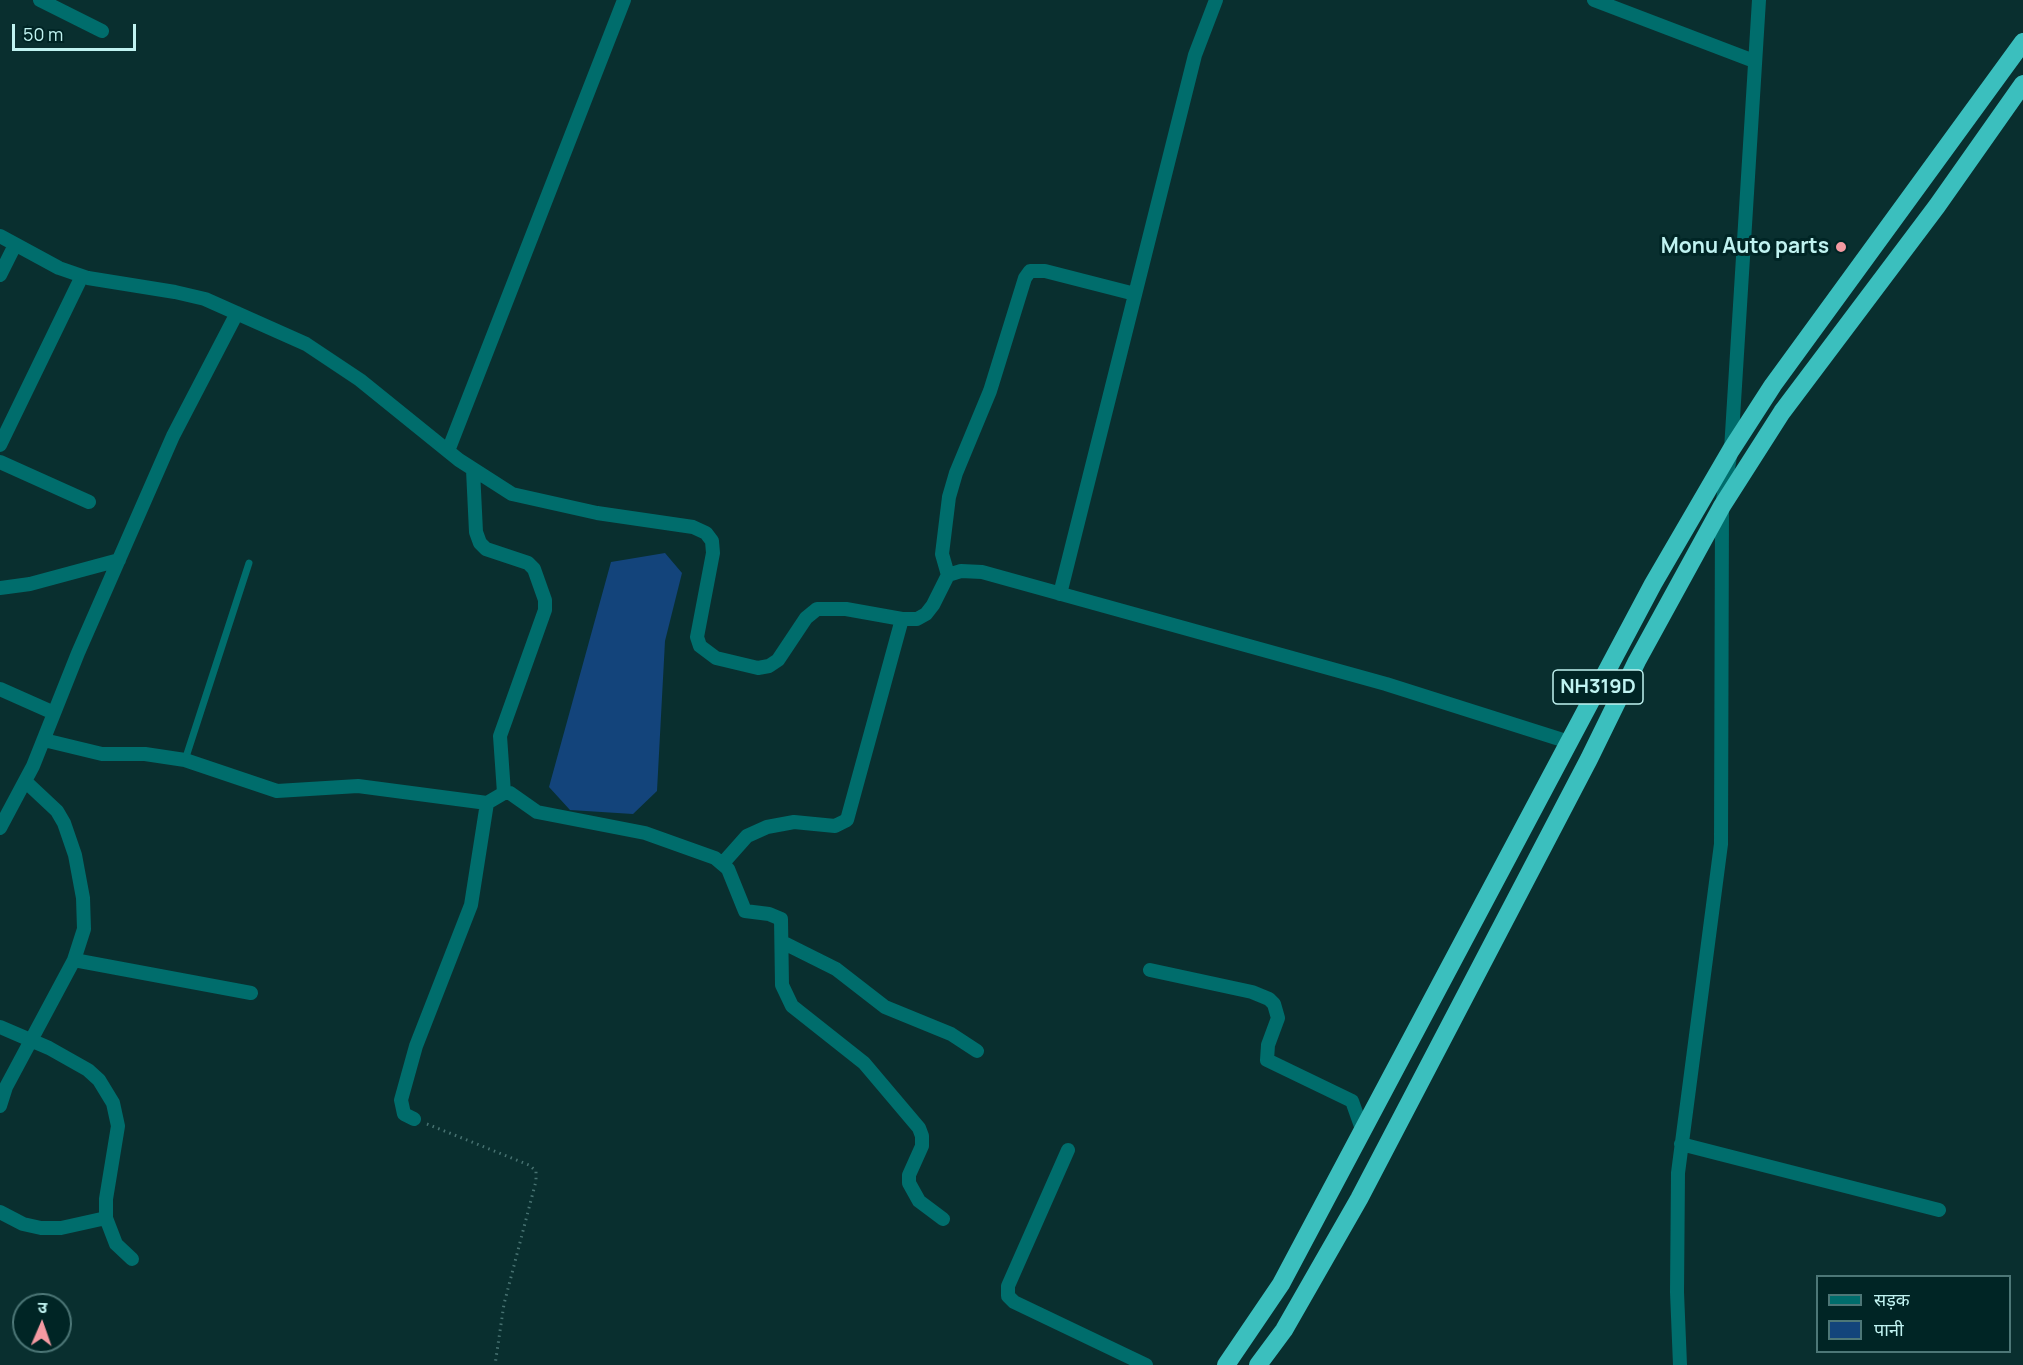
<!DOCTYPE html>
<html>
<head>
<meta charset="utf-8">
<style>
	body { margin:0 }
	#map { position:relative; width:2023px; height:1365px; overflow:hidden; background:#092f2f; font-family:Manrope,"Noto Sans Devanagari",sans-serif }
	canvas { display:block }
	.legend { position:absolute; left:1816px; top:1275px; width:195px; height:78px; box-sizing:border-box; background:#002525; border:2px solid #4d7777; margin:0; padding:8px 10px; list-style:none; font-size:18px; color:#c0f3f1 }
	.legend li { display:flex; align-items:center; gap:12px; height:30px }
	.legend b { width:30px; border:2px solid #4d7777 }
	.north { position:absolute; left:12px; top:1293px; width:60px; height:60px; box-sizing:border-box; background:#002525; border:2px solid #4d7777; border-radius:50%; rotate:2deg; font-size:16px; font-weight:700; line-height:24px; text-align:center; color:#c0f3f1 }
	.north::after { content:''; display:block; margin:auto; width:21px; height:27px; background:#f49aa2; clip-path:polygon(50% 0,100% 100%,50% 72%,0 100%) }
	.scale { position:absolute; left:12px; top:24px; width:124px; height:27px; box-sizing:border-box; border:3px solid #c0f3f1; border-top:0; padding-left:8px; font-size:18px; line-height:21px; white-space:nowrap; color:#c0f3f1; -webkit-text-stroke:4px #002525; paint-order:stroke }
</style>
</head>
<body>
<div id="map">
<canvas width="2023" height="1365"></canvas>
<ul class="legend">
<li><b style="height:8px;background:#006d6c"></b>सड़क</li>
<li><b style="height:16px;background:#13447b"></b>पानी</li>
</ul>
<div class="north">उ</div>
<div class="scale">50 m</div>
</div>
<script>
const g = document.querySelector('canvas').getContext('2d');
g.lineJoin = 'round';
function fillPath(path, color) { g.fillStyle = color; g.fill(path, 'evenodd'); }
const shape = rows => new Path2D(rows.map(r => 'M' + r).join(''));
function strokePath(path, color, width, dash) { g.strokeStyle = color; g.lineWidth = width; g.lineCap = dash ? 'butt' : 'round'; g.setLineDash(dash || []); g.stroke(path); }
function write(font, color, halo, rows, align = 'center') {
  g.font = font + ' Manrope,sans-serif'; g.lineWidth = 6; g.setLineDash([]); g.textBaseline = 'middle'; g.strokeStyle = halo; g.fillStyle = color; for (const [text, x, y, turn = 0] of rows) {
    g.save(); g.translate(x, y); g.rotate((+turn || 0) * Math.PI / 180); g.textAlign = isNaN(turn) ? turn : align; if (halo) g.strokeText(text, 0, 0); g.fillText(text, 0, 0); g.restore();
  }
}
const water = shape([
	[665,553,682,573,665,641,657,791,633,814,570,810,549,787,611,562]
]);
const path = shape([
	[427,1124,529,1165,536,1171,536,1181,504,1304,495,1365]
]);
const lane = shape([
	[185,760,249,563]
]);
const street = shape([
	[40,0,102,31],
	[1594,0,1754,61],
	[0,236,59,268,88,278,175,292,205,299,306,344,360,380,459,460,512,494,597,513,693,527,706,533,712,541,713,553,697,637,700,646,716,658,758,668,769,666,778,660,806,618,817,609,846,609,902,619,917,619,926,614,933,605,948,575,961,571,982,572,1386,684,1569,742],
	[0,275,15,245],
	[0,445,82,276],
	[448,451,624,0],
	[0,462,89,502],
	[473,470,476,532,480,543,486,549,528,563,534,569,545,600,545,610,500,736,504,793],
	[948,575,942,554,949,497,956,473,990,391,1025,278,1030,271,1045,271,1135,294],
	[0,588,30,584,119,560],
	[1060,594,1195,55,1216,0],
	[0,689,54,713],
	[44,740,102,754,145,754,185,760,277,791,358,786,487,803,504,793,510,793,537,812,645,833,715,858,728,869,745,911,769,914,781,919,782,985,792,1006,864,1063,919,1128,922,1136,922,1146,909,1175,909,1183,919,1201,943,1219],
	[0,828,33,766,78,653,173,436,237,313],
	[723,863,747,836,767,827,794,822,835,826,847,820,902,619],
	[782,942,836,969,885,1007,951,1034,977,1051],
	[74,960,251,993],
	[1150,970,1252,992,1269,999,1274,1004,1278,1018,1268,1045,1267,1060,1352,1101,1363,1132],
	[0,1027,49,1048,88,1070,99,1080,113,1103,118,1126,106,1199,106,1218,116,1244,132,1259],
	[0,1106,6,1087,74,960,84,929,83,898,75,855,64,823,57,811,25,781],
	[414,1119,404,1114,401,1100,416,1046,471,905,487,803],
	[1681,1144,1939,1210],
	[1068,1150,1008,1286,1008,1296,1014,1302,1146,1365],
	[0,1212,23,1224,41,1228,61,1228,106,1218],
	[1680,1365,1677,1292,1678,1173,1721,844,1722,506,1731,450,1759,0]
]);
const highway = shape([
	[1226,1365,1281,1284,1653,584,1731,450,1773,385,2023,42],
	[1258,1365,1284,1330,1359,1199,1589,759,1637,661,1722,506,1782,412,1937,206,2023,84]
]);
const markers = [
	[1841,247,6,"#f49aa2"]
];
const shields = [
	[1598,687,90]
];
const shieldNames = [
	["NH319D",1598,687]
];
const poiNames = [
	["Monu Auto parts",1829,247]
];
fillPath(water, '#13447b');
strokePath(path, '#477271', 3, [1.5, 4.5]);
strokePath(lane, '#006d6c', 7);
strokePath(street, '#006d6c', 14);
strokePath(highway, '#3bbfbe', 18);
for (const [x, y, r, color] of markers) { const dot = new Path2D(); dot.arc(x, y, r, 0, 2 * Math.PI); g.fillStyle = color; g.fill(dot); strokePath(dot, '#002525', 2); }
for (const [x, y, w] of shields) { const box = new Path2D(); box.roundRect(x - w / 2, y - 17, w, 34, 4.5); g.fillStyle = '#002525'; g.fill(box); strokePath(box, '#c0f3f1', 1.5); }
write('bold 20px', '#c0f3f1', null, shieldNames);
write('bold 21px', '#c0f3f1', '#002525', poiNames, 'right');
</script>
</body>
</html>
